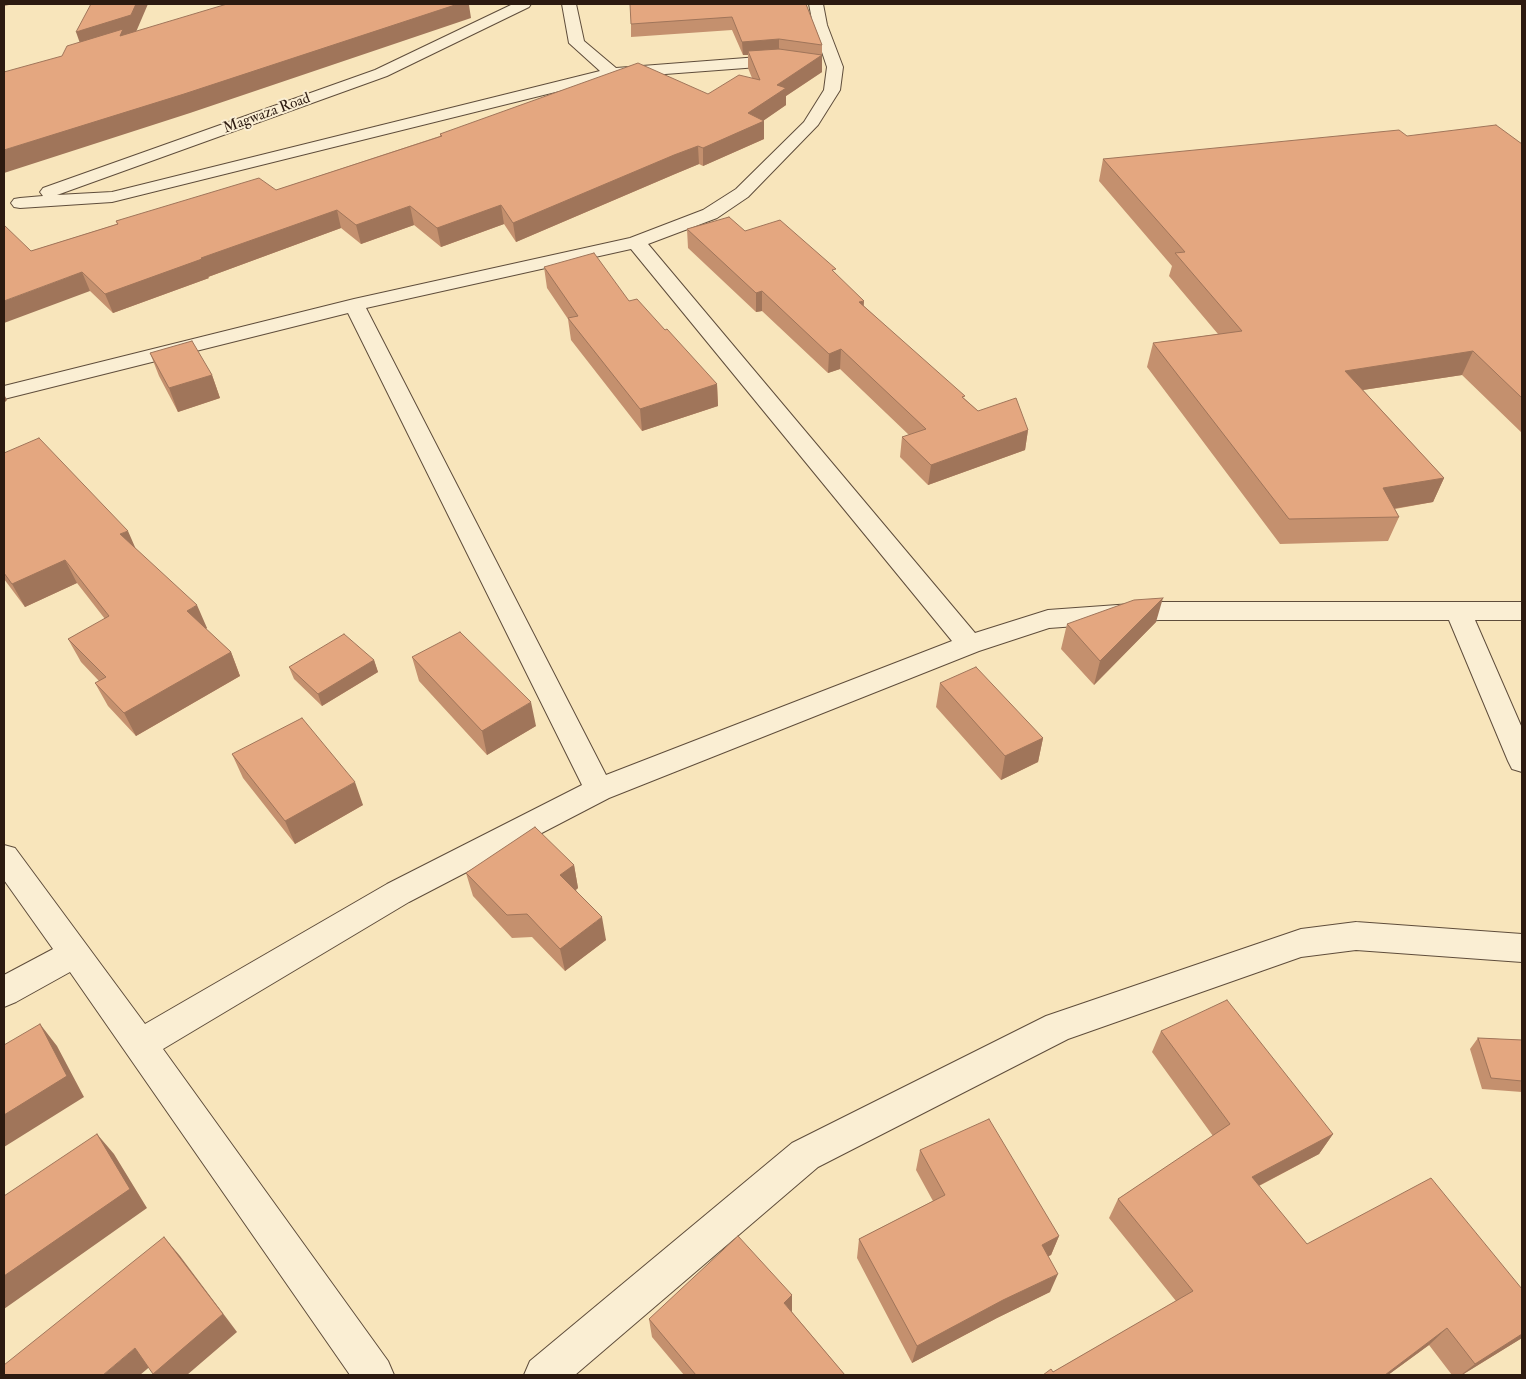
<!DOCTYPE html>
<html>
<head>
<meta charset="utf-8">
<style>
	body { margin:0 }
	#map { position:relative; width:1526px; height:1379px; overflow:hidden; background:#f8e5bb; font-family:"IM FELL Double Pica",serif }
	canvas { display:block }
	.frame { position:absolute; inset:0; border:5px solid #2c1a10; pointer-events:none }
</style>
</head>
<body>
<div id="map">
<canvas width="1526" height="1379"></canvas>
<div class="frame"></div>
</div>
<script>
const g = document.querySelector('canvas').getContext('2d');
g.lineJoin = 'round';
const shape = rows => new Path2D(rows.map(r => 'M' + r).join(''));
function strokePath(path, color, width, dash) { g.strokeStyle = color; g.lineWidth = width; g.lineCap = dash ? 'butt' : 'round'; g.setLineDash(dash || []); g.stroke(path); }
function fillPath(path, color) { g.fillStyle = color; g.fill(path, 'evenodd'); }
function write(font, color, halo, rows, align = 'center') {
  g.font = font + ' "IM FELL Double Pica",serif'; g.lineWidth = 4; g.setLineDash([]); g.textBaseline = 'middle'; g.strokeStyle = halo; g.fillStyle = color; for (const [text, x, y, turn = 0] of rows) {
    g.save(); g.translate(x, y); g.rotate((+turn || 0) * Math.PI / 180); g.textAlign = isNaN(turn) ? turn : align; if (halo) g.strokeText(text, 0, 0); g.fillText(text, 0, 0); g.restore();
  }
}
const street = shape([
	[513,4,531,4,529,7,387,76,57,195,112,192,600,71,569,43,562,4,576,4,584,41,616,68,785,55,790,57,793,60,790,63,785,65,612,78,112,202,20,208,14,207,11,203,14,199,20,198,43,196,40,192,43,188,375,70,513,4],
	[809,4,823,4,827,25,843,67,840,90,818,125,748,197,717,218,648,244,975,633,1048,610,1159,602,1522,602,1522,620,1475,620,1522,728,1522,772,1512,769,1508,761,1449,620,1159,620,1049,628,979,651,609,798,409,902,163,1049,388,1361,394,1375,350,1375,70,972,16,1002,4,1007,4,975,53,949,4,880,4,845,15,848,145,1024,387,884,582,785,348,313,4,399,4,386,354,299,630,238,703,210,736,189,804,122,824,90,827,67,813,25,809,4],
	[631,249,952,641,606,775,366,308,631,249],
	[1356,922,1522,934,1522,962,1356,950,1301,957,1068,1039,818,1167,575,1375,524,1375,530,1361,792,1143,1046,1016,1301,929,1356,922]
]);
const wall = shape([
	[806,4,822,45,822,72,786,96,786,105,764,120,764,139,703,166,699,164,675,174,516,242,504,224,441,247,414,225,361,244,341,228,208,277,209,278,113,313,90,291,31,251,117,224,116,221,276,190,440,136,440,134,708,94,752,78,748,68,748,55,743,55,732,30,631,37,631,24],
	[1407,136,1522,144,1522,433,1462,375,1363,390,1444,478,1433,502,1395,509,1399,517,1388,541,1280,544,1147,367,1153,343,1218,334,1169,276,1172,266,1099,181,1103,159],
	[687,229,745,231,836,274,864,306,978,411,1028,430,1025,450,928,485,900,457,902,437,909,435,840,369,828,373,762,311,756,312,688,248],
	[544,267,629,301,665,330,717,384,718,406,642,431,571,340,568,319,547,288],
	[150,353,212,375,220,398,178,412,159,376],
	[4,453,135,548,207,628,206,629,231,652,240,676,136,736,108,706,95,683,99,681,81,662,68,639,105,619,77,583,25,607,4,579],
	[1156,622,1094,685,1061,649,1067,624],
	[412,657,536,726,487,755,419,681],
	[374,660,378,672,322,706,294,679,289,667],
	[940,683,1043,738,1038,762,1001,780,936,707],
	[232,754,363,805,295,844,243,778],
	[574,865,578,888,576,890,606,940,565,971,532,937,512,938,473,896,466,873],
	[1161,1031,1333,1134,1319,1154,1259,1186,1307,1244,1522,1289,1522,1338,1462,1375,1452,1375,1429,1345,1388,1375,1043,1375,1053,1372,1176,1301,1109,1218,1118,1199,1213,1136,1152,1052],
	[1478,1038,1522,1040,1522,1092,1482,1089,1470,1049],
	[920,1150,1059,1236,1051,1255,1048,1256,1050,1292,997,1318,912,1363,857,1258,859,1239,933,1201,916,1170],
	[792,1312,845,1375,684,1375,652,1337,649,1319]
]);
const shadedWall = shape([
	[4,4,14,4,4,6],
	[136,4,148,4,136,32,82,49,76,32],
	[451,4,471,4,469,5,471,18,190,113,4,173,4,150],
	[779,39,779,52,748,51,748,55,743,55,742,42],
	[822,55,822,72,786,96,786,105,763,121,764,121,764,139,703,166,703,148,748,113,777,85],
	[698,146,699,164,675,174,516,242,513,223,674,155],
	[501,205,504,224,441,247,437,228],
	[410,206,414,225,361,244,356,225],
	[337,210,341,228,208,277,209,278,113,313,105,294,201,258],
	[82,272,90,291,4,323,4,301],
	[762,291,762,311,756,312,756,293],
	[864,301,863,320,859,302],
	[841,349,840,369,828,373,829,354],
	[1473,351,1462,375,1336,394,1345,371],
	[212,375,220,398,178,412,169,388],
	[717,384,718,406,642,431,640,409],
	[4,394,7,400,4,403],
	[1028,430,1025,450,928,485,931,465],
	[1444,478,1433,502,1373,512,1383,488],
	[128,531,138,554,120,534],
	[65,560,77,583,25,607,12,584],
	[1163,598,1156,622,1094,685,1100,661],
	[197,605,207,628,197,634,187,611],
	[231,652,240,676,136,736,124,713],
	[374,660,378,672,322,706,318,694],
	[531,702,536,726,487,755,482,731],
	[1043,738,1038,762,1001,780,1005,756],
	[355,782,363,805,295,844,285,821],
	[574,865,578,888,565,898,560,875],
	[602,917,606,940,565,971,560,949],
	[40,1024,57,1046,84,1097,4,1147,4,1115],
	[97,1134,114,1154,147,1208,4,1309,4,1276],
	[1333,1134,1319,1154,1239,1196,1252,1177],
	[1059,1236,1051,1255,1034,1263,1042,1245],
	[164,1237,180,1256,237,1332,187,1375,155,1375,153,1374],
	[1058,1274,1050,1292,997,1318,912,1363,917,1346,1003,1300],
	[792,1295,792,1313,784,1303],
	[1447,1328,1429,1345,1388,1375,1385,1375],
	[1522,1334,1522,1338,1462,1375,1461,1375,1475,1364],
	[135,1348,153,1364,140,1375,103,1375]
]);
const building = shape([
	[91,4,136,4,131,15,76,32,91,4],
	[227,4,458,4,184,94,4,150,4,72,62,56,67,46,123,29,120,36,227,4],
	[630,4,806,4,822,45,779,39,742,42,732,17,631,24,630,4],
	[779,49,822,55,777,85,786,88,748,113,764,121,703,148,698,146,674,155,513,223,501,205,437,228,410,206,356,225,337,210,201,258,202,259,105,294,82,272,4,301,4,225,31,251,118,224,116,221,259,178,276,190,442,136,440,134,638,63,708,94,739,75,760,80,748,51,779,49],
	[1496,125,1522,144,1522,398,1473,351,1345,371,1444,478,1383,488,1399,517,1289,519,1153,343,1242,331,1175,253,1185,252,1103,159,1399,130,1407,136,1496,125],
	[729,217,745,231,780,220,836,269,832,270,864,301,859,302,965,396,962,397,978,411,1016,398,1028,430,931,465,902,437,926,429,841,349,829,354,762,291,756,293,687,229,729,217],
	[594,253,629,301,637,299,665,330,667,329,717,384,640,409,568,318,578,316,544,267,594,253],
	[192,341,212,375,169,388,150,353,192,341],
	[39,438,128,531,120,534,197,605,187,611,231,652,124,713,95,683,106,677,68,639,109,616,65,560,12,584,4,573,4,453,39,438],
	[1163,598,1100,661,1067,624,1134,600,1163,598],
	[460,632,531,702,482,731,412,657,460,632],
	[344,634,374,660,318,694,289,667,344,634],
	[976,667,1043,738,1005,756,940,683,976,667],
	[302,718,355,782,285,821,232,754,302,718],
	[535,827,574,865,560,875,602,917,560,949,527,914,507,915,466,873,535,827],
	[1227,1000,1333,1134,1252,1177,1307,1244,1431,1178,1522,1289,1522,1334,1475,1364,1447,1328,1385,1375,1043,1375,1051,1369,1053,1372,1193,1291,1118,1199,1230,1124,1161,1031,1227,1000],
	[40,1024,67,1076,4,1115,4,1045,40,1024],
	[1478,1038,1522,1040,1522,1081,1491,1078,1478,1038],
	[989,1119,1059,1236,1042,1245,1058,1274,1003,1300,917,1346,859,1239,945,1195,920,1150,989,1119],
	[97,1134,130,1189,4,1276,4,1196,97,1134],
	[738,1236,792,1295,784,1303,845,1375,696,1375,649,1319,738,1236],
	[164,1237,223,1314,153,1374,135,1348,103,1375,4,1375,4,1365,164,1237]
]);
const farStreetnames = [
	["Magwaza Road",267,114,-20]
];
strokePath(street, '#5f4d3b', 2);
fillPath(street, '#faeed3');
fillPath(wall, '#c4906e');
fillPath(shadedWall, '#a0755a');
fillPath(building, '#e4a780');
strokePath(building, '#a0755a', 1);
write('15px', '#2c1a10', '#faeed3', farStreetnames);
</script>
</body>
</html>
